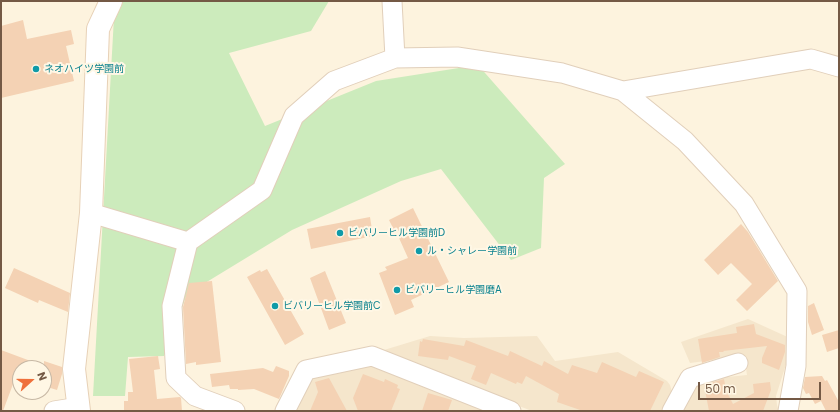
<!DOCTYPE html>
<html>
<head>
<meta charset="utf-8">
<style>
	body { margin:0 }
	#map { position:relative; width:840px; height:412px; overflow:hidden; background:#fdf3de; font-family:Poppins,sans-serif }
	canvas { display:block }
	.frame { position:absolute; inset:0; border:2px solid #745945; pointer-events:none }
	.north { position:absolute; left:12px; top:360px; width:40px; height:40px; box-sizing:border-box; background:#fff7e5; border:1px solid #c7b8a5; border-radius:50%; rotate:69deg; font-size:11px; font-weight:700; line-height:16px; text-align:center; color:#745945 }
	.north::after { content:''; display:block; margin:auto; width:14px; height:18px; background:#ef703b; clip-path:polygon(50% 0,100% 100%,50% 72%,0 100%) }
	.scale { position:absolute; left:698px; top:382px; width:123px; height:18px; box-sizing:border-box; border:2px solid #745945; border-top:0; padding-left:5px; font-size:12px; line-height:14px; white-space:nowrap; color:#745945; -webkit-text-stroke:3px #fff7e5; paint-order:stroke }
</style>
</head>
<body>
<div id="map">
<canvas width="840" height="412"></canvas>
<div class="frame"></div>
<div class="north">N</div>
<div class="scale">50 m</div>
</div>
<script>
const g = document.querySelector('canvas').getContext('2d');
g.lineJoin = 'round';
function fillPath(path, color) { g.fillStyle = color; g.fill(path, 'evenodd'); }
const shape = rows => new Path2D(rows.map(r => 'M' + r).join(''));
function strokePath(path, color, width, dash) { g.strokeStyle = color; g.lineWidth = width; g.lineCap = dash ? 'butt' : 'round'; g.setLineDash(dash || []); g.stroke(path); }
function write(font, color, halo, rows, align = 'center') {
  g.font = font + ' Poppins,"Noto Sans JP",sans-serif'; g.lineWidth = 4; g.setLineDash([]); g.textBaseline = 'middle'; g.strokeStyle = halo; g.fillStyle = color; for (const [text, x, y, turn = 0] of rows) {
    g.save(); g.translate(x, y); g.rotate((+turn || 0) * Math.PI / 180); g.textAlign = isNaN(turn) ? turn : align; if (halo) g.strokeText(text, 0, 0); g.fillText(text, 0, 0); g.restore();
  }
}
const residential = shape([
	[748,319,792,339,788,358,776,396,777,405,779,411,677,411,690,387,727,374,727,377,747,375,744,356,690,363,681,342],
	[430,336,464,338,537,336,555,361,618,352,667,381,670,385,672,392,663,411,532,411,383,354,384,350],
	[367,363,495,411,296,411,308,381,313,377]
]);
const green = shape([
	[122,1,329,1,311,31,229,53,265,126,376,81,478,65,565,164,544,178,541,248,511,260,441,169,401,181,292,230,187,294,164,356,128,357,125,396,93,396,114,17]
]);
const building = shape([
	[23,20,27,39,71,30,74,44,66,46,74,81,1,98,1,26],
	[413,208,449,282,411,300,414,307,395,315,379,273,387,270,385,267,408,258,399,238,404,236,402,230,395,232,389,220],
	[370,217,373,236,311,249,307,229],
	[741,224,748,232,778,281,747,311,736,300,752,284,731,263,718,275,704,260],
	[14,268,70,293,68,312,39,300,38,303,5,288],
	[267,269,304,334,285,345,247,277,260,270,261,272],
	[325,271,346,323,329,330,310,278],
	[212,281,221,362,196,365,196,362,186,364,183,307,189,283],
	[814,303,824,330,812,335,808,322,808,306],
	[754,324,756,334,785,345,785,352,779,370,762,363,762,358,767,346,723,351,724,352,719,352,720,357,702,363,698,339,737,333,736,327],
	[839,330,839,348,827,352,822,335],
	[423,339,464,346,466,340,508,356,510,351,542,366,544,361,568,374,572,365,597,373,602,362,636,377,639,371,664,382,650,411,583,411,557,402,559,394,526,376,522,384,517,382,516,384,491,373,486,385,471,379,476,366,449,356,448,360,418,356,420,341,422,342],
	[1,350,44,366,44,361,62,367,62,374,57,390,44,386,44,368,19,368,3,411,1,411],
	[158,356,160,369,154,370,157,399,180,397,181,398,182,411,124,411,124,401,128,401,128,392,133,392,129,359],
	[276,366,289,371,289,376,279,399,254,389,238,390,238,389,230,389,229,385,212,387,210,374,263,368,273,372],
	[363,374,384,382,385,379,398,385,397,388,400,389,391,411,358,411,353,398],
	[822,376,825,381,827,380,839,402,839,411,826,411,821,401,815,404,809,393,806,394,803,388,805,377],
	[329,378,347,411,310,411,318,392,315,382],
	[724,379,726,390,733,404,754,393,753,384,770,382,771,390,763,411,709,411,704,385],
	[428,393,452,400,448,411,422,411]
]);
const street = shape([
	[392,1,395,58],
	[623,91,811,59,839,67],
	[91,213,188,242],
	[54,411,79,407],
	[235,411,195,396,176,378,172,306,188,242,262,190,294,116,334,81,395,58,457,57,562,73,623,91,685,141,744,204,797,291,796,366,788,411],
	[285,411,306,370,372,356,511,411],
	[672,411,690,378,738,363]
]);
const secondary = shape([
	[79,411,74,369,91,213,98,29,111,1]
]);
const markers = [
	[36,69,4,"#0f9aa8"],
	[340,233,4,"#0f9aa8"],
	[419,251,4,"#0f9aa8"],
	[397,290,4,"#0f9aa8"],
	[275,306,4,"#0f9aa8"]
];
const cultureNames = [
	["ネオハイツ学園前",44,69],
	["ビバリーヒル学園前D",348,233],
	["ル・シャレー学園前",427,251],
	["ビバリーヒル学園磨A",405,290],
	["ビバリーヒル学園前C",283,306]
];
fillPath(residential, '#f5e6cc');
fillPath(green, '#ccebbc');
fillPath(building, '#f4d2b4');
strokePath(street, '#e1cfba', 21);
strokePath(secondary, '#e7d1b7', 24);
strokePath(street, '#fff', 19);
strokePath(secondary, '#fff', 22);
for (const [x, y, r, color] of markers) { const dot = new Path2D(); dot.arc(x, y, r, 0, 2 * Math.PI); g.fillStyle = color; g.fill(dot); strokePath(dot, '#fff7e5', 1.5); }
write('10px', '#0d838f', '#fff7e5', cultureNames, 'left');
</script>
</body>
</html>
